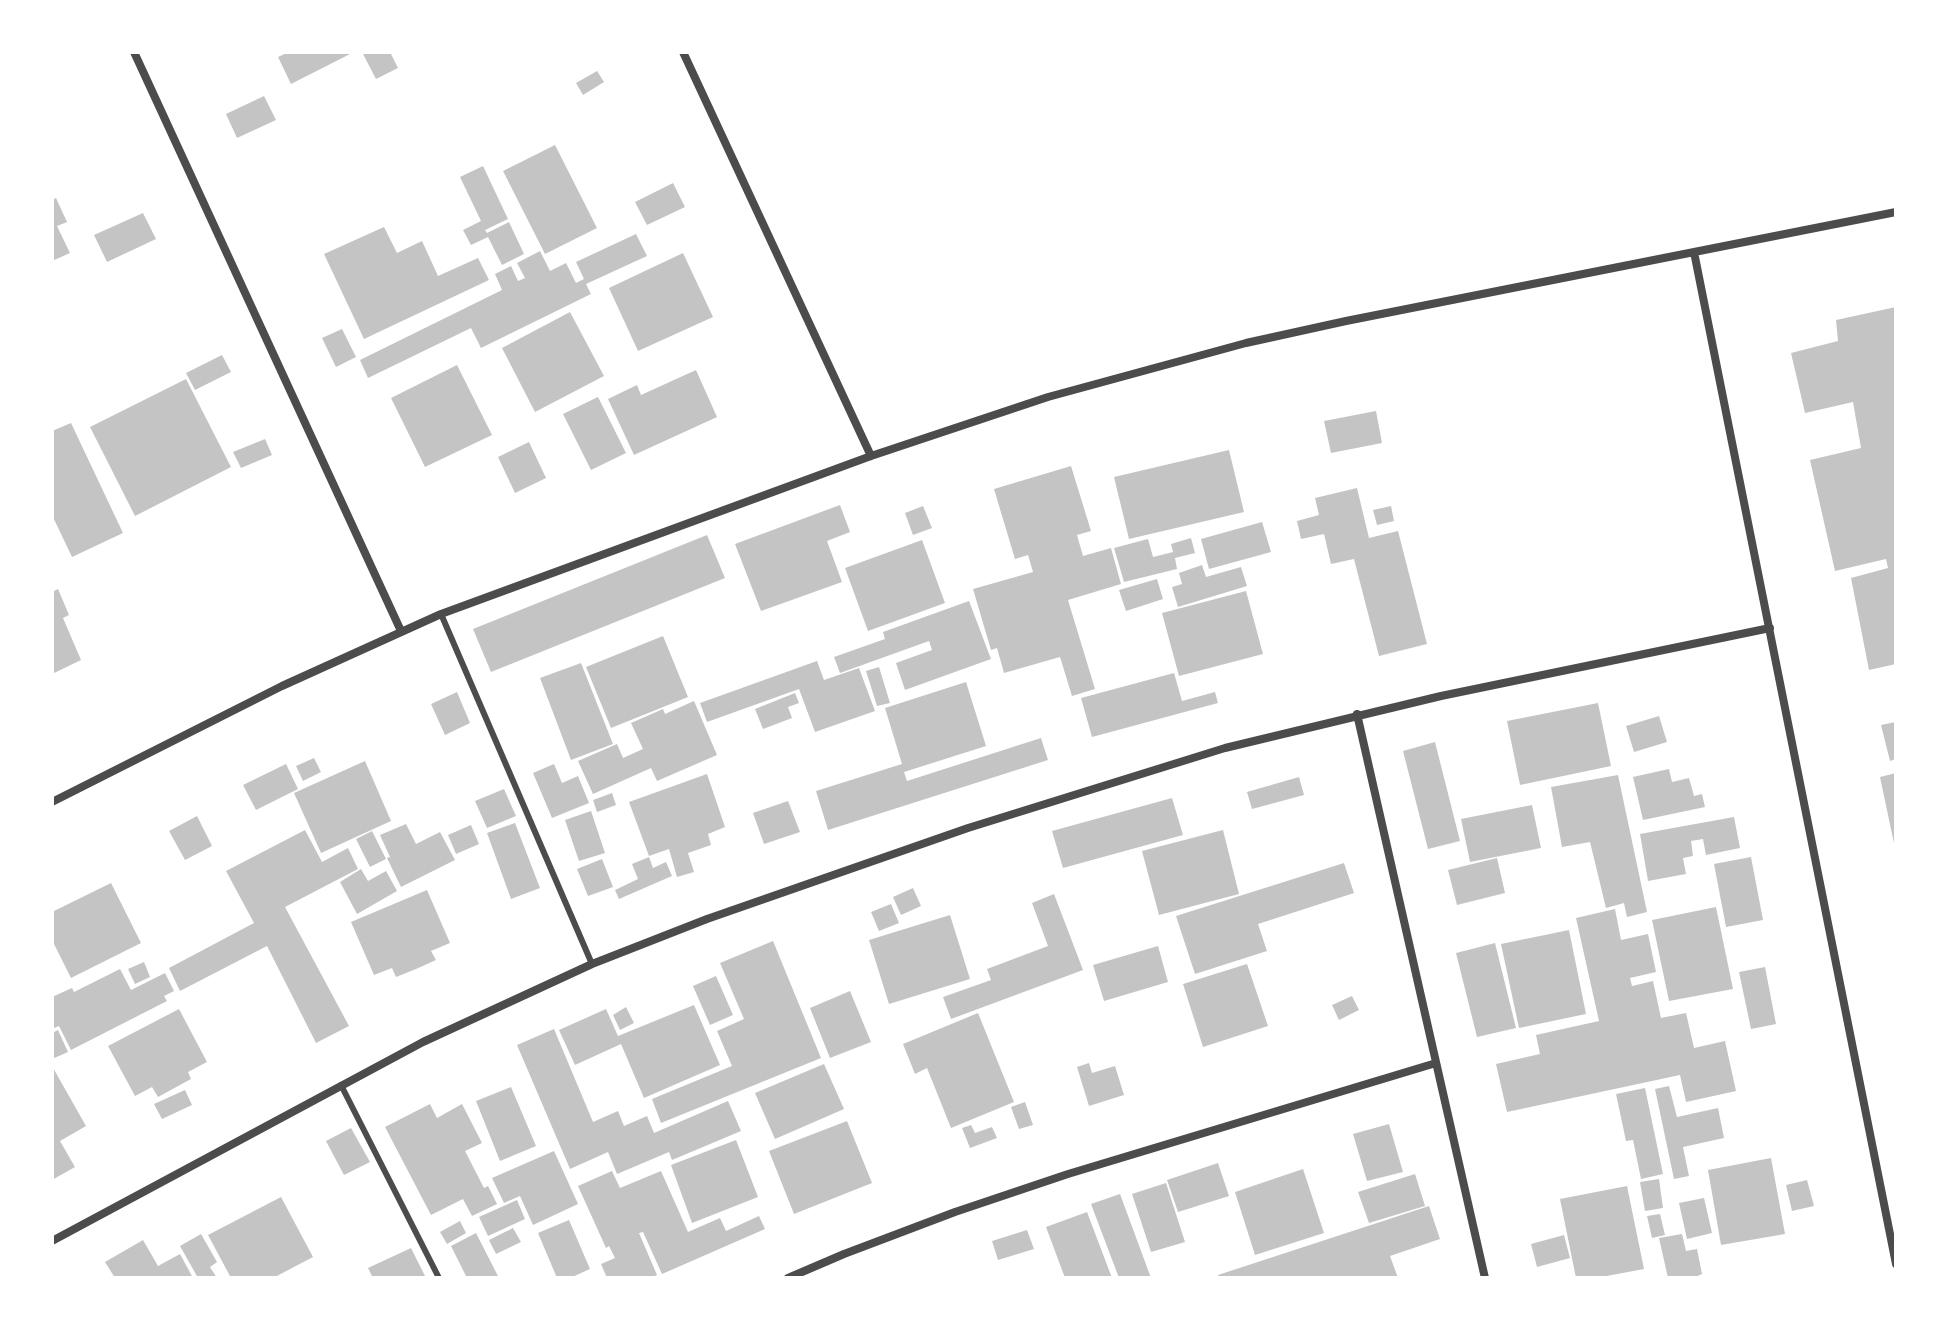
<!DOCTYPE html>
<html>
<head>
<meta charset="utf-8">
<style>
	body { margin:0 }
	#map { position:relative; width:1948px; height:1330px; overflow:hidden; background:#fff; font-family:Jost,sans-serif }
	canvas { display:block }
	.frame { position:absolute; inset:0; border:54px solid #fff; pointer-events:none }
</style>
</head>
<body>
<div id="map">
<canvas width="1948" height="1330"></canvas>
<div class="frame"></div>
</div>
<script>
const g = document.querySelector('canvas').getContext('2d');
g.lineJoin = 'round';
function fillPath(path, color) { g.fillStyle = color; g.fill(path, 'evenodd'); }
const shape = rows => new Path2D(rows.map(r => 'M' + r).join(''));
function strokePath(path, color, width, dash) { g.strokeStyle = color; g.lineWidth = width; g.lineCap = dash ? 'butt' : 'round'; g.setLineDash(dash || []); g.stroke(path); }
const building = shape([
	[289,52,354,52,291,84,278,57],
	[362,52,390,52,398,68,376,79],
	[597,71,604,82,583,95,576,83],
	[264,96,276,120,237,138,226,114],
	[555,145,597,228,545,254,503,171],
	[483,166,508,219,485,230,487,233,509,222,524,254,502,265,488,237,471,245,463,230,481,221,460,177],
	[673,183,685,207,647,225,635,202],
	[56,198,67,222,57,226,70,253,52,261,52,200],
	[143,213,156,239,107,262,94,235],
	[384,227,397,253,422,241,438,276,478,258,489,280,364,339,324,254],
	[636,234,647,256,586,284,591,294,481,348,471,328,368,378,360,360,502,290,495,274,511,266,518,281,525,278,517,263,540,251,550,271,566,263,576,283,584,279,576,262],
	[683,253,713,317,638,351,609,288],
	[1896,307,1896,664,1869,670,1851,578,1888,568,1886,559,1835,571,1810,460,1861,448,1853,402,1805,413,1791,353,1838,341,1836,320],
	[570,312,604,376,535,412,502,348],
	[342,329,356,357,336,367,322,338],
	[222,355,231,372,195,390,186,373],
	[457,365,492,435,425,467,391,398],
	[696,370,717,417,634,455,608,399,637,385,641,395],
	[186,379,231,467,135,516,90,427],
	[598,397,626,453,591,470,563,414],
	[1376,411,1382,443,1331,453,1324,421],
	[71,423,123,533,72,557,52,515,52,431],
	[265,439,272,455,241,468,233,452],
	[529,442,546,478,515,493,498,457],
	[1229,450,1244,512,1129,539,1114,477],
	[1071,466,1091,531,1077,535,1083,556,1111,548,1121,584,1068,600,1095,689,1072,696,1060,657,1004,673,997,648,991,650,973,589,1033,572,1028,555,1015,559,994,489],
	[1357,488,1369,538,1398,531,1427,644,1379,656,1354,559,1331,564,1324,534,1301,539,1297,521,1319,515,1315,498],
	[840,505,850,532,827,541,842,582,761,611,735,544],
	[923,506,932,528,913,535,905,513],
	[1391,506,1394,521,1377,525,1373,510],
	[1262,522,1271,552,1209,569,1201,539],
	[707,535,725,578,491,672,473,629],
	[1191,538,1195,553,1175,558,1177,569,1124,582,1114,548,1148,539,1153,557,1173,552,1171,544],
	[922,540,945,603,868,631,845,568],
	[1202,565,1206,577,1241,567,1247,586,1178,607,1172,587,1182,584,1179,573],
	[1157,579,1163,599,1126,611,1119,590],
	[58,589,69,615,63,618,81,660,52,674,52,592],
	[1246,591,1263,654,1179,676,1162,613],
	[969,601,991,659,905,690,896,663,932,650,929,641,840,673,834,657,885,639,883,632],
	[663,636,688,697,611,728,586,667],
	[817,661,824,680,859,668,875,711,815,732,799,689,707,722,700,703],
	[581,663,613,744,571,760,540,678],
	[879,667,890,703,877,706,866,671],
	[1174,673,1182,701,1215,692,1218,703,1092,737,1081,698],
	[966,682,986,746,904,772,907,781,1041,738,1048,760,828,830,816,791,902,764,885,708],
	[457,692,470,723,445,735,431,704],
	[795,693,799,703,788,707,792,718,763,729,755,709],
	[694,701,717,755,657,781,651,768,593,794,578,761,617,744,623,758,643,749,631,723,663,709,665,714],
	[1598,703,1611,766,1520,785,1507,721],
	[1659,716,1667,742,1634,752,1626,726],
	[1896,722,1896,759,1890,761,1881,725],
	[1435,742,1460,841,1428,849,1403,751],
	[314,758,321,772,303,781,296,766],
	[365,761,391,821,321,853,294,793],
	[286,764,298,789,256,810,243,785],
	[554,764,562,783,578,776,589,803,552,818,533,773],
	[1669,769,1672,782,1689,778,1694,796,1702,794,1705,807,1643,820,1633,777],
	[1896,773,1896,848,1895,848,1880,777],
	[707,774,725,827,708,834,711,845,688,853,694,872,677,877,669,849,649,856,629,802],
	[1618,775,1647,912,1627,917,1624,903,1606,908,1590,842,1562,847,1551,787],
	[1299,777,1304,795,1252,809,1247,792],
	[504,789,516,816,487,828,475,801],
	[612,793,616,805,597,812,593,800],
	[1172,798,1183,835,1063,868,1052,831],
	[788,801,800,832,764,844,753,813],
	[1532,805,1541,848,1470,862,1461,819],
	[591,811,605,853,579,861,565,820],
	[197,816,212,846,185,860,169,831],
	[1734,817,1740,848,1706,855,1703,839,1691,841,1693,856,1683,858,1686,874,1648,881,1640,834],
	[515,823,540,888,511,899,487,833],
	[406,824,416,844,440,832,455,860,401,887,387,858,390,857,380,835],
	[471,825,479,844,456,854,448,835],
	[305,830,322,862,348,848,358,869,285,907,349,1026,316,1043,267,946,180,991,169,968,254,923,226,871],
	[1223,830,1239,894,1159,915,1142,851],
	[372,831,386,859,370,867,356,839],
	[649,857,653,868,666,862,672,876,619,899,615,890,638,879,632,864],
	[1751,857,1763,920,1726,927,1714,864],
	[1497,858,1505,893,1457,905,1448,870],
	[602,859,613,887,588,896,577,869],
	[1344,863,1354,893,1258,924,1267,951,1195,974,1176,916],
	[361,869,368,881,386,871,397,891,357,914,340,882],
	[111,883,141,943,71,978,52,940,52,912],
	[913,888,921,906,901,915,893,897],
	[427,890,450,943,431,951,436,960,416,969,396,977,392,968,374,975,351,922],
	[1054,894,1083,970,951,1019,943,997,991,980,987,969,1048,946,1032,903],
	[891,904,899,923,879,931,871,912],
	[1716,907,1733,989,1669,1001,1652,920],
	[1615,909,1621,940,1648,934,1656,972,1630,978,1632,986,1653,981,1661,1018,1686,1013,1694,1048,1725,1041,1736,1091,1686,1102,1680,1075,1507,1112,1496,1064,1540,1054,1536,1035,1599,1021,1576,918],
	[950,915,970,979,889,1004,869,940],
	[1569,930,1586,1014,1519,1028,1501,944],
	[773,941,821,1058,661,1123,652,1099,732,1066,717,1031,744,1019,720,963],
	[1495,943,1516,1028,1477,1037,1456,953],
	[1158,946,1168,982,1104,1001,1093,965],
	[144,962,150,977,135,984,128,969],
	[1247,964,1268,1026,1203,1047,1183,984],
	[1765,967,1776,1024,1751,1029,1739,972],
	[120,969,131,990,165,973,174,991,164,996,167,1001,71,1050,59,1026,52,1029,52,997,72,988,74,992],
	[716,976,733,1015,710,1025,693,986],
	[850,991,871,1042,830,1058,810,1008],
	[1352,996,1359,1010,1339,1020,1332,1005],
	[694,1005,720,1065,644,1098,621,1044,575,1065,559,1030,606,1009,618,1036],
	[626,1007,634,1023,620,1030,613,1015],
	[179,1009,207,1062,188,1072,191,1079,158,1097,152,1087,135,1096,108,1046],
	[978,1013,1014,1102,951,1128,927,1068,915,1074,903,1044],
	[554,1029,593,1122,618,1111,624,1126,647,1116,654,1133,728,1101,741,1131,672,1160,669,1152,617,1174,608,1152,570,1169,517,1045],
	[58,1030,68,1052,52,1059,52,1033],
	[1089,1063,1092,1073,1115,1066,1124,1095,1089,1106,1077,1067],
	[824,1064,844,1109,775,1139,755,1093],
	[52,1066,86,1126,60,1141,75,1167,52,1180],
	[1669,1086,1677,1117,1718,1108,1724,1138,1683,1147,1689,1176,1674,1179,1655,1089],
	[511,1087,536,1146,500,1161,476,1101],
	[1645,1088,1663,1174,1641,1179,1633,1140,1626,1141,1616,1094],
	[185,1090,192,1105,162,1119,154,1104],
	[1025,1102,1033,1125,1019,1129,1011,1107],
	[430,1104,437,1118,462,1104,482,1143,465,1151,484,1188,488,1186,497,1204,472,1216,463,1199,431,1215,385,1127],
	[847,1121,872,1183,794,1214,769,1151],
	[1389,1124,1403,1172,1367,1181,1353,1134],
	[971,1125,975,1133,992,1127,997,1138,970,1148,962,1128],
	[351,1128,370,1162,344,1175,326,1141],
	[736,1140,758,1197,692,1223,671,1165],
	[554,1151,578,1204,533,1225,520,1196,504,1203,492,1178],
	[1771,1158,1785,1234,1721,1245,1708,1170],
	[1218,1163,1229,1196,1178,1212,1167,1180],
	[1303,1169,1324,1233,1255,1255,1235,1192],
	[612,1171,620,1188,661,1171,688,1232,720,1218,726,1231,759,1216,765,1229,662,1274,643,1232,639,1233,657,1275,650,1278,607,1278,601,1264,615,1258,609,1246,606,1248,578,1186],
	[1415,1174,1425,1206,1369,1223,1358,1192],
	[1659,1179,1663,1208,1645,1211,1640,1182],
	[1807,1180,1814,1206,1792,1211,1786,1185],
	[1166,1183,1185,1242,1151,1252,1132,1194],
	[1627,1186,1644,1269,1596,1278,1576,1278,1560,1199],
	[1120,1194,1151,1278,1119,1278,1091,1204],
	[281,1197,313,1257,273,1278,231,1278,208,1235],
	[1704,1198,1712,1233,1687,1239,1679,1203],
	[517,1200,525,1219,488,1236,479,1217],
	[1429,1206,1440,1239,1390,1256,1398,1278,1219,1278,1218,1275],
	[1087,1212,1112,1278,1065,1278,1046,1227],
	[1660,1214,1665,1235,1652,1238,1647,1216],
	[569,1220,590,1269,570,1278,557,1278,538,1233],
	[460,1221,466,1233,447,1244,440,1232],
	[513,1228,521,1242,496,1254,489,1240],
	[1027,1230,1034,1249,998,1260,992,1241],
	[476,1233,499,1278,467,1278,451,1246],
	[201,1234,217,1262,210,1267,217,1278,198,1278,180,1246],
	[1682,1234,1686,1251,1697,1249,1702,1274,1693,1278,1668,1278,1659,1238],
	[1564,1235,1570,1258,1537,1267,1531,1244],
	[143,1240,158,1266,180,1254,193,1278,115,1278,105,1262],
	[411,1248,426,1278,373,1278,368,1268]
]);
const service = shape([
	[441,614,592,964],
	[341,1085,439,1278]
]);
const minor = shape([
	[134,52,401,631],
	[683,52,871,456],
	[1694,252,1896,1264],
	[1357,714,1485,1278],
	[52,802,282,686,441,614,871,456,1048,397,1246,343,1346,321,1896,212],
	[52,1241,423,1042,592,964,707,919,968,828,1225,748,1441,696,1770,628],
	[788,1278,844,1254,955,1212,1068,1174,1436,1063]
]);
fillPath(building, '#c4c4c4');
strokePath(service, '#4c4c4c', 6);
strokePath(minor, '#4c4c4c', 8);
</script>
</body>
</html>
